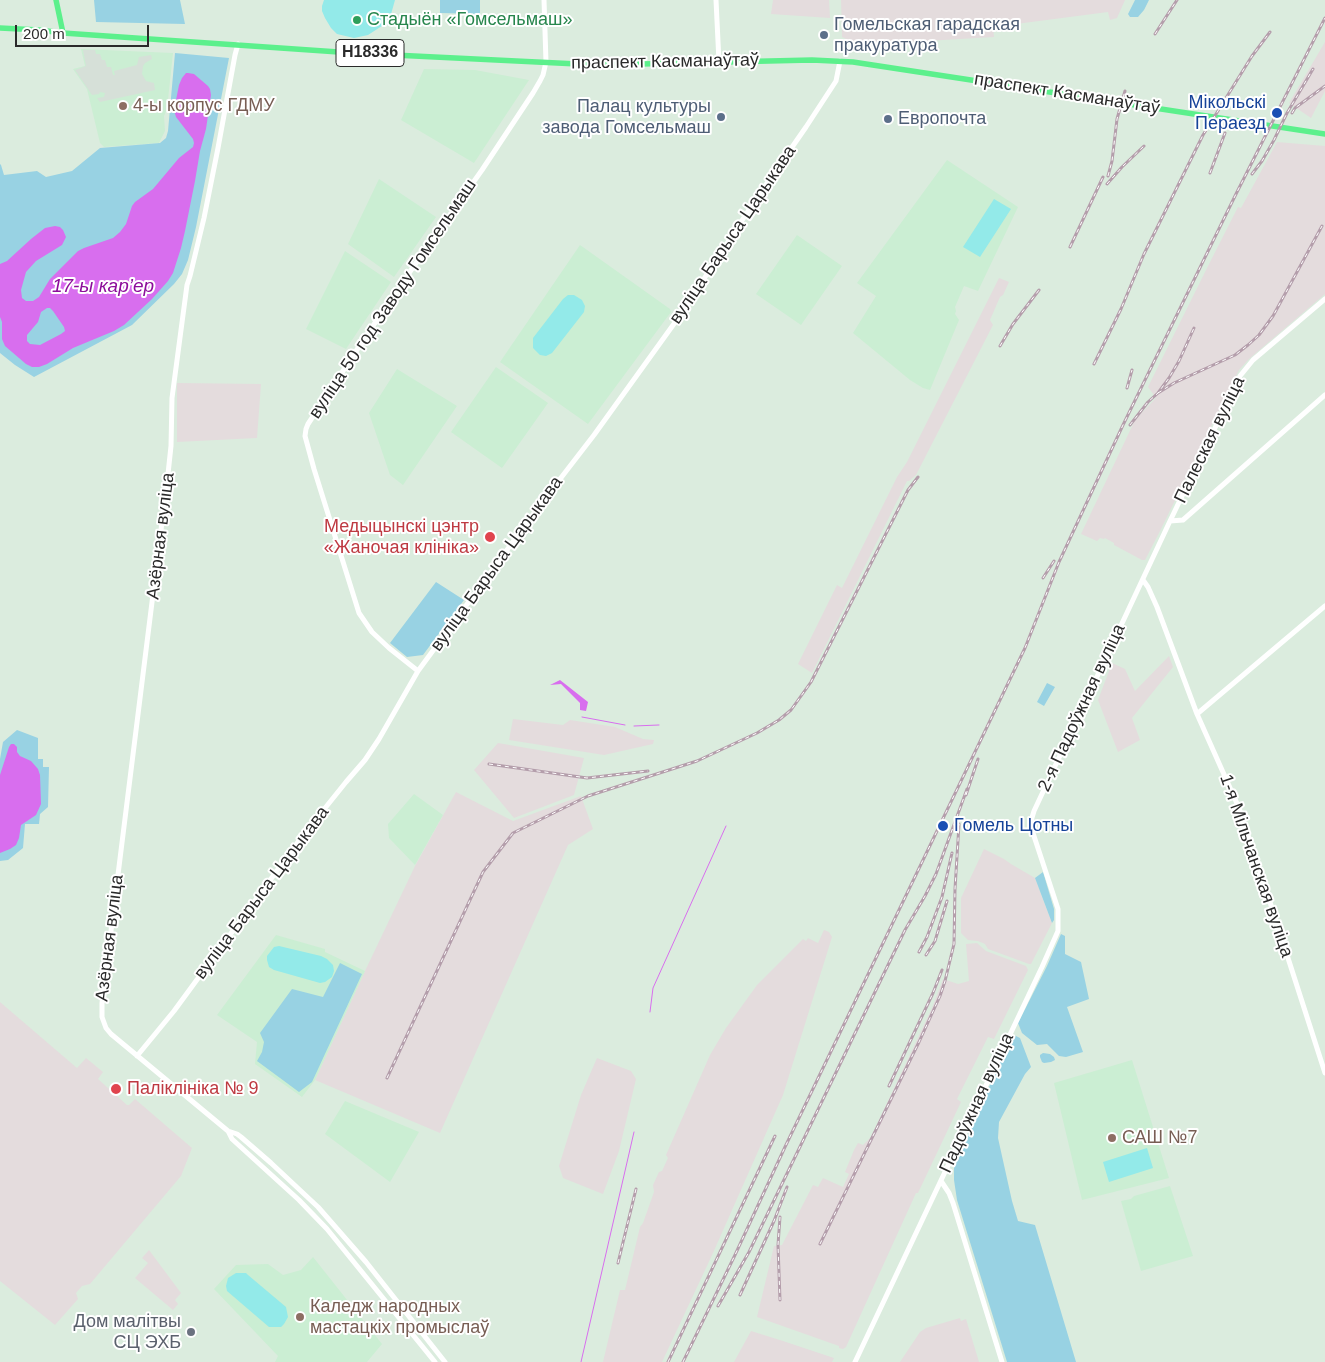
<!DOCTYPE html>
<html>
<head>
<meta charset="utf-8">
<style>
	body { margin:0 }
	#map { position:relative; width:1325px; height:1362px; overflow:hidden; background:#dbecde; font-family:Arial,sans-serif }
	canvas { display:block }
	.scale { position:absolute; left:15px; top:25px; width:134px; height:22px; box-sizing:border-box; border:2px solid #2a2a2a; border-top:0; padding-left:6px; font-size:15px; line-height:18px; white-space:nowrap; color:#2a2a2a; -webkit-text-stroke:4px #fff; paint-order:stroke }
</style>
</head>
<body>
<div id="map">
<canvas width="1325" height="1362"></canvas>
<div class="scale">200 m</div>
</div>
<script>
const g = document.querySelector('canvas').getContext('2d');
g.lineJoin = 'round';
function fillPath(path, color) { g.fillStyle = color; g.fill(path, 'evenodd'); }
const shape = rows => new Path2D(rows.map(r => 'M' + r).join(''));
function strokePath(path, color, width, dash) { g.strokeStyle = color; g.lineWidth = width; g.lineCap = dash ? 'butt' : 'round'; g.setLineDash(dash || []); g.stroke(path); }
function write(font, color, halo, rows, align = 'center') {
  g.font = font + ' Arial,sans-serif'; g.lineWidth = 4; g.setLineDash([]); g.textBaseline = 'middle'; g.strokeStyle = halo; g.fillStyle = color; for (const [text, x, y, turn = 0] of rows) {
    g.save(); g.translate(x, y); g.rotate((+turn || 0) * Math.PI / 180); g.textAlign = isNaN(turn) ? turn : align; if (halo) g.strokeText(text, 0, 0); g.fillText(text, 0, 0); g.restore();
  }
}
const industrial = shape([
	[773,0,829,0,830,18,771,14],
	[841,0,1125,0,1117,18,1110,20,1108,12,993,27,994,37,859,45,842,37],
	[1325,42,1325,91,1311,118,1289,103],
	[1277,142,1325,146,1325,294,1249,359,1239,370,1159,533,1145,560,1142,560,1114,545,1114,543,1105,538,1104,539,1100,538,1097,541,1081,534,1135,420,1156,398,1148,387,1208,266,1238,207,1241,208],
	[999,278,1009,282,1003,295,1000,297,990,320,993,325,916,475,909,481,907,481,812,673,798,664,837,585,842,588,897,477,907,462],
	[177,383,261,384,257,438,177,442],
	[1169,656,1173,667,1132,718,1140,740,1118,752,1098,700,1112,663,1125,669,1135,691],
	[513,719,563,725,570,720,615,727,643,739,654,740,653,744,604,755,509,740],
	[498,743,584,758,574,795,514,818,474,770],
	[456,792,513,821,581,796,593,829,568,845,440,1133,315,1080,365,971,415,866],
	[984,849,1004,859,1011,864,1035,878,1052,923,1031,964,1029,964,988,949,985,944,978,941,968,940,961,933,961,898],
	[824,930,829,932,832,937,783,1095,713,1253,662,1362,603,1362,620,1290,625,1290,640,1227,643,1223,654,1192,653,1185,659,1172,662,1171,668,1158,666,1155,710,1055,726,1028,757,985,803,939,806,941,808,938,818,943],
	[977,943,986,951,1026,966,1028,970,994,1039,988,1037,957,1099,961,1102,918,1193,916,1193,846,1347,843,1349,839,1348,839,1346,757,1317,774,1246,782,1245,813,1185,818,1187,823,1178,843,1187,849,1174,845,1172,854,1150,858,1143,863,1145,871,1137,932,1008,943,979,958,984,969,981,966,944],
	[0,1002,77,1068,86,1058,103,1072,98,1079,127,1105,129,1105,135,1099,192,1148,181,1176,90,1284,82,1286,76,1293,78,1299,55,1325,0,1281],
	[597,1058,631,1071,636,1079,619,1151,603,1194,563,1178,559,1166,581,1095],
	[149,1250,181,1293,175,1300,178,1304,173,1310,135,1278,148,1263,142,1258],
	[960,1318,961,1321,966,1319,979,1362,900,1362,920,1332,926,1328],
	[751,1331,783,1341,834,1358,832,1362,734,1362]
]);
const education = shape([
	[81,49,173,53,167,109,164,116,165,131,159,143,104,147,100,143,87,89,73,69,85,66],
	[424,69,475,70,529,80,474,163,401,120],
	[947,160,1018,207,978,291,964,286,955,307,956,311,955,314,959,320,930,390,923,388,910,380,853,333,876,296,857,283],
	[379,179,436,217,394,277,348,244],
	[797,235,842,266,801,325,756,294],
	[580,245,670,309,671,312,588,424,500,362],
	[345,251,391,282,346,349,306,329],
	[496,367,548,403,502,468,451,432],
	[397,369,457,406,403,485,390,475,369,413],
	[414,794,443,815,415,865,389,838,388,824],
	[276,935,325,949,325,952,365,971,315,1080,302,1097,255,1064,257,1042,217,1015],
	[1132,1060,1169,1178,1082,1200,1054,1083],
	[345,1101,419,1132,390,1182,325,1134],
	[1170,1186,1193,1256,1141,1271,1121,1201,1131,1199,1134,1196],
	[313,1257,382,1344,367,1362,275,1362,278,1356,214,1289,236,1265,268,1264,283,1275,301,1270]
]);
const green = shape([
	[94,0,180,0,185,24,96,22],
	[440,0,480,0,480,14,440,13],
	[1135,0,1149,0,1144,10,1138,17,1130,17,1128,14],
	[175,53,229,58,196,227,188,260,182,274,174,284,132,325,34,377,15,365,0,353,0,164,1,165,4,175,37,171,46,177,72,171,100,148,160,143,166,138,168,131],
	[436,582,464,600,423,655,407,657,390,643],
	[1047,683,1055,687,1044,706,1037,702],
	[17,730,38,738,38,759,43,759,43,767,49,767,48,807,40,814,39,824,25,824,23,848,8,860,0,861,0,759,3,742],
	[1043,872,1054,909,1054,920,1052,923,1035,878],
	[1061,934,1065,936,1065,954,1081,962,1089,999,1067,1007,1083,1052,1066,1057,1059,1056,1047,1044,1037,1045,1022,1033,1018,1023,1047,966],
	[340,963,362,974,312,1082,299,1092,257,1061,262,1052,264,1042,260,1033,292,989,323,997],
	[1014,1035,1020,1038,1031,1067,1025,1074,999,1122,998,1138,1012,1201,1018,1221,1035,1225,1076,1362,1007,1362,957,1200,954,1180,954,1168,976,1116,1012,1036],
	[1043,1053,1050,1054,1054,1057,1055,1060,1051,1062,1044,1063,1042,1062,1040,1057,1040,1055]
]);
const pitch = shape([
	[324,0,395,0,388,25,385,24,368,35,354,38,337,34,331,28,325,18,322,11,322,6],
	[994,199,1011,209,980,257,963,247],
	[568,295,574,295,582,300,585,306,584,312,552,353,546,356,540,355,533,348,533,338,563,299],
	[279,946,321,956,327,959,333,965,334,971,332,977,325,982,320,983,274,970,269,967,267,960,267,956,274,947],
	[1147,1148,1153,1168,1109,1182,1103,1162],
	[236,1273,246,1273,248,1275,286,1307,288,1317,284,1324,281,1327,269,1327,227,1291,226,1286,228,1278]
]);
const plaza = shape([
	[83,50,95,50,96,54,100,54,102,60,105,60,107,67,111,67,113,75,115,75,114,71,137,65,139,57,151,55,152,59,145,63,143,66,142,74,146,81,154,83,155,90,100,102,97,98,104,97,105,93,100,92,99,94,92,95,75,70,86,66]
]);
const water = shape([
	[186,73,188,73,194,74,208,86,210,89,211,95,206,129,200,151,195,181,185,231,181,248,173,273,168,281,152,299,124,325,114,331,73,348,47,364,39,367,32,367,26,364,5,346,2,339,2,322,0,317,0,264,7,261,31,239,45,228,55,226,60,227,63,230,66,237,62,245,36,261,26,272,21,290,22,298,26,301,33,301,39,297,50,279,78,251,84,248,113,238,120,232,126,224,132,206,135,202,153,189,179,158,193,147,194,143,193,139,176,117,174,110,179,85,182,78],
	[47,308,50,308,53,311,64,327,65,331,61,334,40,345,30,344,27,341,27,335,38,322,41,312],
	[560,680,588,702,586,711,580,710,580,703,561,684,550,685],
	[11,744,14,744,17,747,17,752,20,756,31,761,38,769,40,775,41,804,36,815,21,825,19,838,16,845,10,849,0,853,0,775,9,747]
]);
const stream = shape([
	[582,717,625,725],
	[634,726,659,725],
	[650,1012,653,988,726,826],
	[581,1362,634,1132]
]);
const secondary = shape([
	[716,0,719,62],
	[238,44,235,55,218,148,204,218,190,276,187,285,183,315,172,398,171,446,168,474,102,1003,102,1017,106,1028,111,1034,228,1131,237,1134,241,1137,271,1163,318,1207,366,1262,445,1362],
	[1170,521,1183,520,1325,395],
	[1143,580,1148,587,1157,607,1197,714,1239,808,1260,871,1325,1073],
	[418,671,389,648,372,632,359,613,314,469,305,436,306,429,308,424,364,339,409,273,482,170,533,93,540,81,543,75,546,62,544,0],
	[1197,714,1325,606],
	[137,1056,174,1011,301,838,346,782,365,760,379,739,418,671,540,505,594,435,681,314,754,202,806,127,836,81,840,61],
	[228,1131,232,1139,299,1200,327,1229,435,1362],
	[941,1181,949,1193,953,1203,1002,1362],
	[855,1362,1042,967,1058,931,1058,909,1032,830,1031,821,1034,811,1170,521,1240,376,1253,360,1325,299]
]);
const primary = shape([
	[56,0,63,33],
	[0,28,39,30,63,33,353,53,598,65,812,60,853,62,1325,134]
]);
const rail = shape([
	[1155,34,1177,0],
	[1292,113,1295,108,1325,86],
	[1210,173,1225,133],
	[1252,174,1262,161,1274,140,1287,113,1313,69],
	[1108,176,1112,161,1117,119,1125,91],
	[1107,184,1122,167,1144,146],
	[1070,247,1103,177],
	[1000,346,1013,324,1039,290],
	[1094,364,1121,309,1144,254,1203,135,1252,56,1270,32],
	[1127,388,1132,370],
	[1158,393,1174,383,1235,355,1248,345,1259,335,1273,316,1322,226],
	[1130,425,1148,402,1158,393,1169,378,1179,361,1194,328],
	[1043,578,1054,561],
	[489,764,587,778,648,771],
	[966,795,978,759],
	[919,952,927,937,942,897,952,853],
	[926,955,935,941,947,901],
	[387,1078,483,872,513,833,588,796,697,761,757,733,779,720,791,710,811,682,908,490,918,477],
	[889,1086,933,993,942,970],
	[780,1217,778,1245,780,1300],
	[820,1244,919,1042,940,996,945,981,954,944,955,889,959,824],
	[618,1263,636,1189],
	[740,1295,774,1221,787,1187],
	[718,1306,749,1252,905,930,925,896,936,874,967,789],
	[668,1362,775,1136],
	[683,1362,735,1255,785,1147,1025,648,1059,562,1123,425,1236,194,1325,18]
]);
const markers = [
	[357,20,5,"#2e9e5b"],
	[824,35,5,"#5c6f8a"],
	[123,106,5,"#8d6e63"],
	[1277,113,6,"#1a4fb4"],
	[721,117,5,"#5c6f8a"],
	[888,119,5,"#5c6f8a"],
	[490,537,6,"#e0444e"],
	[943,826,6,"#1a4fb4"],
	[116,1089,6,"#e0444e"],
	[1112,1138,5,"#8d6e63"],
	[300,1317,5,"#8d6e63"],
	[191,1332,5,"#6b7280"]
];
const shields = [
	[370,53,68]
];
const shieldNames = [
	["Н18336",370,53]
];
const leisureNames = [
	["Стадыён «Гомсельмаш»",367,20]
];
const serviceNames = [
	["Гомельская гарадская",834,25],
	["пракуратура",834,46],
	["Палац культуры",711,107,"right"],
	["завода Гомсельмаш",711,128,"right"],
	["Европочта",898,119]
];
const streetNames = [
	["праспект Касманаўтаў",665,62,-1],
	["праспект Касманаўтаў",1067,94,9],
	["вуліца Барыса Царыкава",733,235,-56],
	["вуліца 50 год Заводу Гомсельмаш",393,299,-56],
	["Палеская вуліца",1210,440,-64],
	["Азёрная вуліца",161,536,-83],
	["вуліца Барыса Царыкава",497,564,-54],
	["2-я Падоўжная вуліца",1082,708,-65],
	["1-я Мільчанская вуліца",1256,866,71],
	["вуліца Барыса Царыкава",262,893,-53],
	["Азёрная вуліца",110,938,-83],
	["Падоўжная вуліца",977,1103,-65]
];
const transitNames = [
	["Мікольскі",1266,103],
	["Пераезд",1266,124],
	["Гомель Цотны",954,826,"left"]
];
const educationNames = [
	["4-ы корпус ГДМУ",133,106],
	["САШ №7",1122,1138],
	["Каледж народных",310,1307],
	["мастацкіх промыслаў",310,1328]
];
const healthNames = [
	["Медыцынскі цэнтр",479,527],
	["«Жаночая клініка»",479,548],
	["Паліклініка № 9",127,1089,"left"]
];
const worshipNames = [
	["Дом малітвы",181,1322],
	["СЦ ЭХБ",181,1343]
];
const waterNames = [
	["17-ы кар’ер",103,287]
];
fillPath(industrial, '#e4dcdd');
fillPath(education, '#cbeed3');
fillPath(green, '#98d2e3');
fillPath(pitch, '#93eae9');
fillPath(plaza, '#d6e0d8');
fillPath(water, '#d86eee');
strokePath(stream, '#d86eee', 1);
strokePath(secondary, '#fff', 5);
strokePath(primary, '#5cf08c', 5.5);
strokePath(rail, '#b49eab', 3);
strokePath(rail, '#fff', 1, [4]);
for (const [x, y, r, color] of markers) { const dot = new Path2D(); dot.arc(x, y, r, 0, 2 * Math.PI); g.fillStyle = color; g.fill(dot); strokePath(dot, '#fff', 2); }
for (const [x, y, w] of shields) { const box = new Path2D(); box.roundRect(x - w / 2, y - 13.5, w, 27, 4); g.fillStyle = '#fff'; g.fill(box); strokePath(box, '#2a2a2a', 1); }
write('bold 16px', '#2a2a2a', null, shieldNames);
write('18px', '#27864d', '#fff', leisureNames, 'left');
write('18px', '#4e5e75', '#fff', serviceNames, 'left');
write('18px', '#2a2a2a', '#fff', streetNames);
write('18px', '#164399', '#fff', transitNames, 'right');
write('18px', '#785e54', '#fff', educationNames, 'left');
write('18px', '#be3a42', '#fff', healthNames, 'right');
write('18px', '#5b616d', '#fff', worshipNames, 'right');
write('italic 19px', '#8c0d9a', '#fff', waterNames);
</script>
</body>
</html>
